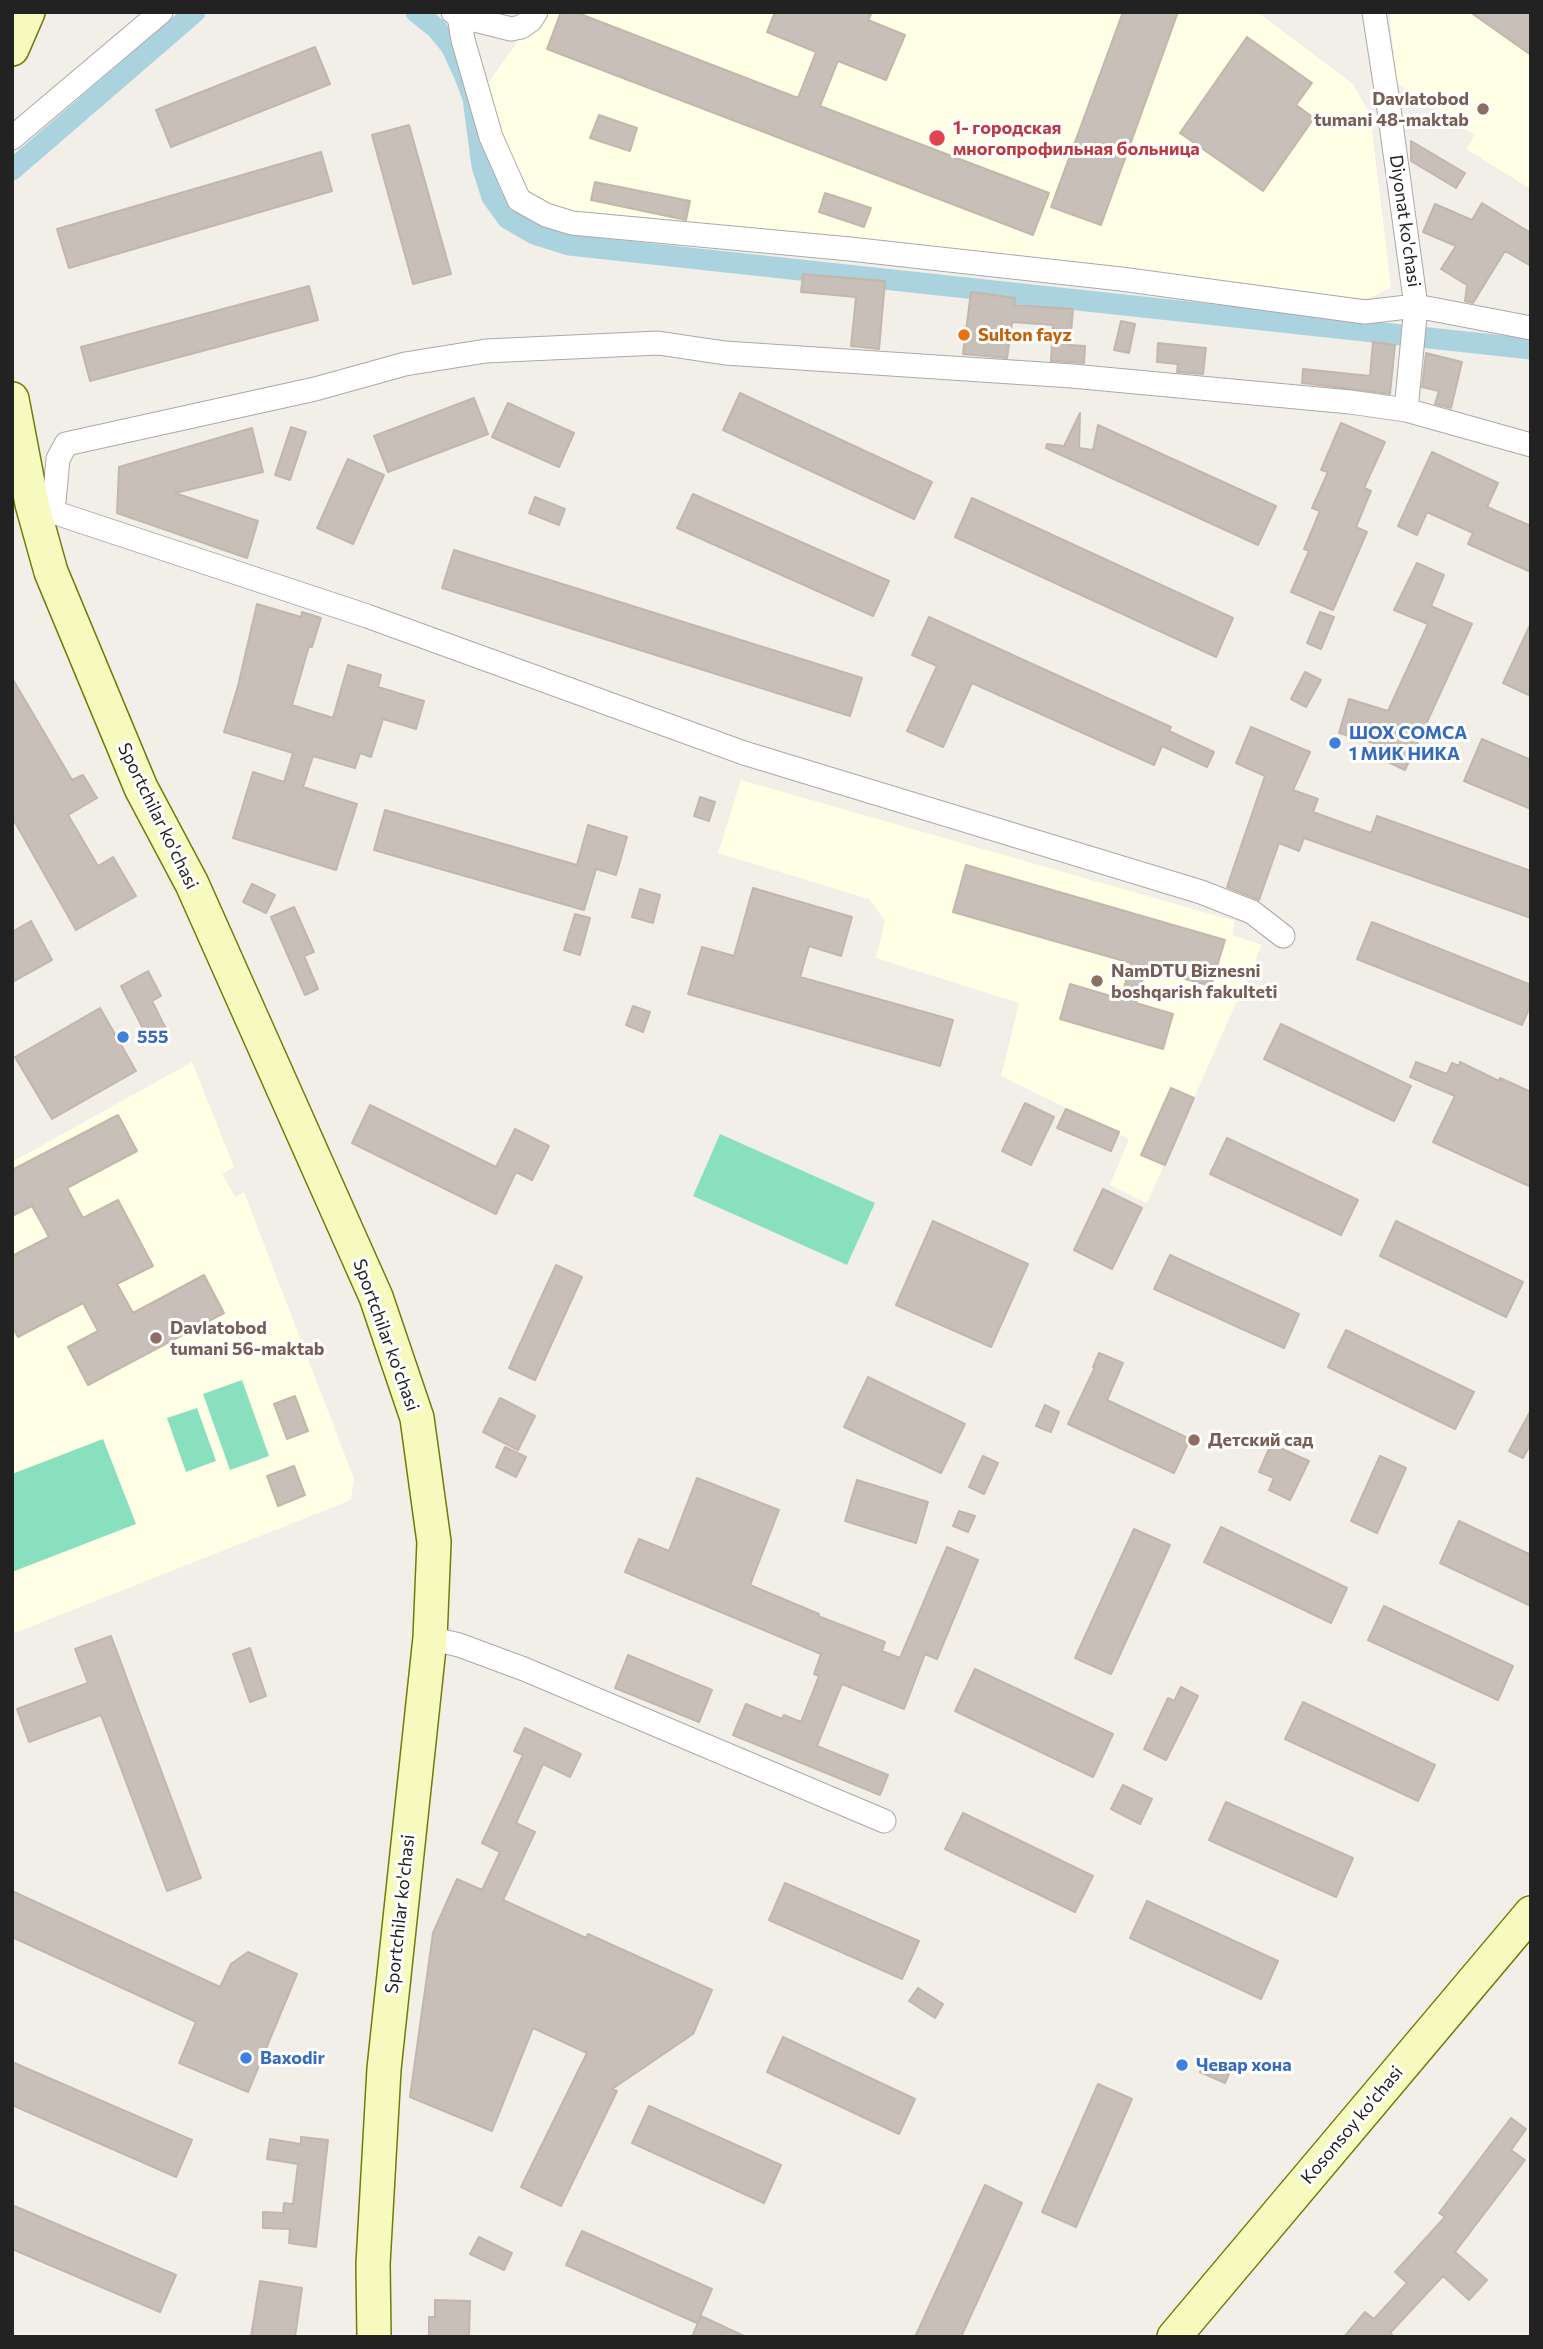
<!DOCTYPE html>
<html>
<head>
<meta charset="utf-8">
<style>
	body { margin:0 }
	#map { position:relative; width:1543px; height:2349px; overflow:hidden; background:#f2efe9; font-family:Commissioner,sans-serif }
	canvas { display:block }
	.frame { position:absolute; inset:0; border:14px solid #222; pointer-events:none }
</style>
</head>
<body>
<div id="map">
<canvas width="1543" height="2349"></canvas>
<div class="frame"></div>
</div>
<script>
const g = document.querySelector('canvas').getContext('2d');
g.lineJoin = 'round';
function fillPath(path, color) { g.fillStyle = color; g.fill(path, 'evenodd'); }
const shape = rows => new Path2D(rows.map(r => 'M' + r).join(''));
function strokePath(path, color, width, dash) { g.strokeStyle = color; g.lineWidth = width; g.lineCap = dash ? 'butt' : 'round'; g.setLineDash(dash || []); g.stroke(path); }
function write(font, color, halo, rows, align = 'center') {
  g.font = font + ' Commissioner,sans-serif'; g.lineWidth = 6; g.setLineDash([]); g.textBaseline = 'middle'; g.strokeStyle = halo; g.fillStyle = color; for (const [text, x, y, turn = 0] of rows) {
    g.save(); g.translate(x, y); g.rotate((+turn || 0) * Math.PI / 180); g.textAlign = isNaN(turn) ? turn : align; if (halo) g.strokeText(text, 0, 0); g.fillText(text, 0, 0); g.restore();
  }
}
const education = shape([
	[538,12,1257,12,1353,84,1370,114,1391,288,1367,299,1152,271,1116,273,574,217,528,196,510,163,484,89],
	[1389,12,1531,12,1531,189,1466,149,1475,135,1397,83],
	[741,780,1235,921,1232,935,1262,945,1147,1203,1110,1185,1129,1139,1001,1076,1019,1003,876,958,885,921,869,899,718,853],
	[192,1062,234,1167,222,1174,235,1197,244,1192,354,1479,351,1500,12,1634,12,1162]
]);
const pitch = shape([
	[720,1134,875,1203,847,1265,693,1196],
	[242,1380,269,1456,230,1470,203,1394],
	[197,1408,216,1461,186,1472,167,1418],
	[103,1439,136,1524,12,1572,12,1474]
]);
const canal = shape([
	[416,12,436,28,451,46,464,74,473,98,482,166,492,197,508,219,534,234,569,245,1531,349],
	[12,170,195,12]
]);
const building = shape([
	[561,12,575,12,798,98,816,52,767,32,775,12,872,12,868,20,905,35,886,80,838,61,820,106,1049,193,1033,235,547,49,561,12],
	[1123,12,1178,12,1101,225,1051,207,1123,12],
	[1470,12,1531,12,1531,55,1470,12],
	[1247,37,1312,83,1296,105,1314,118,1263,191,1180,133,1247,37],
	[315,47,330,84,171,147,156,110,315,47],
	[599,115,637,128,630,151,590,138,599,115],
	[409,125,451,274,413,284,372,135,409,125],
	[1411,141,1465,173,1456,188,1411,161,1411,141],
	[321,152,332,191,69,268,57,229,321,152],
	[595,182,690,201,686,220,591,200,595,182],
	[825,193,871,208,864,227,819,212,825,193],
	[1482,203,1531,233,1531,266,1505,251,1473,303,1465,301,1467,285,1441,269,1456,246,1423,232,1435,204,1472,220,1482,203],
	[803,274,885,281,879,349,851,346,856,297,801,292,803,274],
	[309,286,318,320,90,381,81,347,309,286],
	[971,292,1015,298,1014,305,1073,309,1070,345,1085,346,1084,363,1051,361,1053,325,1012,322,1007,358,963,354,971,292],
	[1121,321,1135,324,1129,353,1114,350,1121,321],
	[1373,342,1395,345,1390,394,1302,383,1303,369,1370,376,1373,342],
	[1158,343,1206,348,1203,374,1177,372,1178,364,1157,362,1158,343],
	[1426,353,1462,362,1451,408,1435,404,1439,391,1422,387,1426,353],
	[740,393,932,482,914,519,723,430,740,393],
	[474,398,488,434,388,472,374,436,474,398],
	[508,403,574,433,559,467,492,437,508,403],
	[1080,413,1079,448,1093,450,1098,425,1276,506,1258,545,1046,448,1047,444,1064,446,1080,413],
	[1341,423,1385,442,1364,488,1371,491,1356,527,1367,532,1333,610,1291,592,1309,551,1304,549,1320,511,1312,508,1328,472,1321,470,1341,423],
	[291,427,306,432,290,480,275,475,291,427],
	[252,428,263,472,175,493,258,521,247,558,117,513,119,467,252,428],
	[1432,452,1498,483,1487,507,1531,526,1531,572,1468,544,1473,533,1427,512,1417,535,1398,526,1432,452],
	[348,459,384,475,353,544,317,528,348,459],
	[693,494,889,581,873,616,677,528,693,494],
	[535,497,565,509,559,525,529,513,535,497],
	[972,498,1233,618,1216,657,955,537,972,498],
	[454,550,862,678,850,716,442,588,454,550],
	[1417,563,1444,575,1431,606,1472,624,1405,770,1369,753,1374,743,1339,733,1349,699,1388,711,1428,624,1394,610,1417,563],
	[257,604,301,617,302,612,321,618,312,647,309,646,292,705,333,718,348,665,381,675,378,687,424,701,416,729,383,719,371,757,360,753,355,768,313,756,303,787,357,804,336,870,233,838,253,772,284,782,293,753,224,732,238,686,257,604],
	[1320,612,1334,617,1321,649,1307,643,1320,612],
	[929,617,1171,727,1169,731,1214,752,1207,767,1162,746,1154,765,972,683,943,747,907,731,937,666,912,655,929,617],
	[1531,623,1531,696,1503,683,1531,623],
	[1305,672,1321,680,1306,707,1291,699,1305,672],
	[12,678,72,780,83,775,97,798,68,815,98,866,113,857,136,896,76,930,12,817,12,678],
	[1251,727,1310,752,1293,790,1318,799,1313,812,1371,833,1377,816,1531,871,1531,918,1304,838,1299,851,1279,843,1259,900,1227,887,1265,776,1236,763,1251,727],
	[1482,739,1531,760,1531,809,1464,781,1482,739],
	[700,797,715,802,709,821,694,816,700,797],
	[385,810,577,865,588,825,627,837,616,875,596,869,584,910,374,850,385,810],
	[966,865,1225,940,1211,986,1146,968,1136,1003,1173,1014,1163,1049,1060,1019,1070,984,1121,999,1131,963,953,912,966,865],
	[252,884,275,895,266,913,243,902,252,884],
	[753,888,852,917,841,956,809,946,800,977,953,1020,940,1066,688,994,702,947,734,956,753,888],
	[640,889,660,895,653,923,632,917,640,889],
	[294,907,314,952,304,956,318,989,305,995,271,917,294,907],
	[575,914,590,918,580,955,564,950,575,914],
	[31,921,52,960,12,982,12,932,31,921],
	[1372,922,1531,985,1531,1004,1522,1025,1357,959,1372,922],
	[148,971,161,996,152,1001,169,1035,151,1044,121,986,148,971],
	[633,1006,650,1012,643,1032,626,1025,633,1006],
	[100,1008,136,1071,52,1119,15,1057,100,1008],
	[1281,1024,1411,1086,1394,1121,1264,1059,1281,1024],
	[1416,1062,1447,1074,1452,1063,1459,1066,1460,1062,1499,1081,1500,1078,1531,1092,1531,1187,1433,1142,1455,1096,1410,1077,1416,1062],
	[1171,1088,1194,1098,1165,1165,1141,1155,1171,1088],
	[1025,1103,1054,1117,1031,1165,1002,1151,1025,1103],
	[370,1105,496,1167,515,1129,549,1146,532,1180,516,1172,496,1214,352,1143,370,1105],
	[1066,1109,1119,1132,1111,1151,1057,1128,1066,1109],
	[118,1115,137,1151,67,1188,83,1218,118,1200,153,1266,117,1284,133,1313,204,1275,224,1313,88,1385,68,1347,98,1331,83,1303,18,1337,12,1326,12,1256,49,1237,32,1206,12,1216,12,1170,118,1115],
	[1227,1138,1358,1200,1341,1235,1210,1174,1227,1138],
	[1103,1189,1142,1208,1112,1269,1074,1250,1103,1189],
	[933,1221,1028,1264,991,1347,896,1305,933,1221],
	[1396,1221,1523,1282,1506,1317,1380,1256,1396,1221],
	[1170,1255,1299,1314,1284,1348,1154,1289,1170,1255],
	[556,1265,582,1277,535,1380,509,1368,556,1265],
	[1346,1330,1474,1392,1455,1429,1328,1367,1346,1330],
	[1099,1353,1123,1363,1107,1400,1190,1439,1174,1473,1068,1424,1095,1367,1093,1367,1099,1353],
	[868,1377,965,1424,941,1473,844,1427,868,1377],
	[295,1396,308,1431,287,1439,274,1404,295,1396],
	[500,1398,535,1416,518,1450,483,1432,500,1398],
	[1045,1405,1059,1412,1051,1432,1036,1426,1045,1405],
	[1531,1410,1531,1443,1523,1458,1509,1451,1531,1410],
	[1271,1444,1309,1461,1290,1500,1269,1490,1274,1478,1259,1472,1271,1444],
	[505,1447,526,1457,516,1477,496,1467,505,1447],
	[983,1456,998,1463,984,1494,969,1487,983,1456],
	[1380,1456,1406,1468,1377,1533,1351,1521,1380,1456],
	[294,1466,305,1495,278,1506,267,1476,294,1466],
	[697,1478,779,1510,750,1585,819,1614,818,1616,885,1642,882,1651,900,1658,947,1547,978,1560,937,1659,925,1654,904,1709,842,1684,817,1746,888,1775,880,1795,733,1735,746,1704,782,1719,784,1715,801,1722,819,1676,814,1674,821,1654,625,1572,639,1539,669,1551,697,1478],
	[857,1480,928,1502,916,1543,845,1521,857,1480],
	[959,1511,975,1516,968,1532,953,1526,959,1511],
	[1459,1521,1531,1555,1531,1606,1440,1563,1459,1521],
	[1221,1527,1347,1588,1331,1623,1204,1562,1221,1527],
	[1134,1529,1170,1545,1111,1674,1075,1658,1134,1529],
	[1384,1606,1513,1666,1498,1700,1368,1640,1384,1606],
	[111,1636,201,1878,167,1891,101,1715,29,1742,17,1709,88,1683,75,1649,111,1636],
	[250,1648,266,1696,250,1702,233,1654,250,1648],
	[628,1655,712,1690,699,1722,615,1688,628,1655],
	[975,1669,1113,1734,1093,1777,955,1711,975,1669],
	[1181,1687,1198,1696,1166,1760,1144,1749,1168,1698,1174,1701,1181,1687],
	[1303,1702,1435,1765,1418,1801,1285,1739,1303,1702],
	[525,1728,581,1754,570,1777,543,1764,516,1823,535,1832,503,1900,586,1938,588,1934,712,1990,693,2034,612,2089,617,2091,561,2206,521,2187,587,2053,533,2028,492,2131,410,2097,433,1933,457,1879,482,1890,500,1852,482,1843,523,1755,514,1751,525,1728],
	[1123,1785,1152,1799,1140,1824,1111,1809,1123,1785],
	[1226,1802,1353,1858,1336,1897,1209,1840,1226,1802],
	[963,1813,1093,1876,1075,1912,945,1849,963,1813],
	[785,1883,919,1941,902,1979,769,1920,785,1883],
	[12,1891,220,1987,231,1964,248,1952,297,1974,248,2092,179,2063,196,2022,12,1937,12,1891],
	[1147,1901,1278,1961,1261,1999,1130,1938,1147,1901],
	[918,1988,943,2004,935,2018,909,2001,918,1988],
	[783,2037,915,2099,899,2134,767,2072,783,2037],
	[1206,2058,1231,2069,1225,2083,1200,2072,1206,2058],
	[12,2062,192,2140,176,2177,12,2105,12,2062],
	[1098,2084,1132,2099,1076,2227,1042,2212,1098,2084],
	[649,2106,781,2165,764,2203,632,2143,649,2106],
	[1511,2118,1526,2129,1511,2150,1525,2160,1455,2252,1487,2280,1469,2300,1443,2276,1390,2333,1394,2337,1344,2337,1365,2312,1374,2319,1407,2283,1395,2272,1445,2217,1439,2213,1511,2118],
	[301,2137,328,2140,316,2247,289,2243,290,2229,263,2228,263,2212,283,2213,284,2203,293,2204,298,2164,267,2159,270,2139,301,2144,301,2137],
	[985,2185,1022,2203,961,2337,915,2337,985,2185],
	[12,2205,176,2275,160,2312,12,2249,12,2205],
	[582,2231,712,2289,697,2323,566,2265,582,2231],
	[479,2237,512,2253,504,2270,470,2254,479,2237],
	[260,2281,302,2288,295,2337,251,2337,260,2281],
	[435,2300,470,2301,469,2337,429,2337,429,2317,435,2317,435,2300],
	[701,2316,746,2337,692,2337,701,2316]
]);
const street = shape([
	[453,12,459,16,511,29,521,27,531,20,536,12],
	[1374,12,1388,102,1416,306,1406,410],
	[459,16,463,40,491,137,519,200,546,215,572,223,850,249,1121,279,1365,312,1416,306,1531,328],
	[12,138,161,12],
	[32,504,53,512,58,459,66,444,315,389,405,364,486,351,658,343,725,353,1072,376,1350,402,1406,410,1531,445],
	[53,512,367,616,744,753,1201,892,1252,912,1283,936],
	[430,1638,459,1645,524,1669,884,1821]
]);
const secondary = shape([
	[12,49,28,12],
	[12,399,32,504,51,572,141,788,192,884,376,1297,417,1418,434,1542,430,1638,384,2069,373,2264,374,2337],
	[1174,2337,1531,1913]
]);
const markers = [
	[1483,109,7,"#8d6e63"],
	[937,138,9,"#e0444e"],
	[964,335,7,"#e8710a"],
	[1335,743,7,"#3f7fe0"],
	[1097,981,7,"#8d6e63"],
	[123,1037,7,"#3f7fe0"],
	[156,1338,7,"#8d6e63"],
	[1194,1440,7,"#8d6e63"],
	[246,2058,7,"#3f7fe0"],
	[1182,2065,7,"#3f7fe0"]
];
const educationNames = [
	["Davlatobod",1469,99,"right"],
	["tumani 48-maktab",1469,120,"right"],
	["NamDTU Biznesni",1111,971],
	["boshqarish fakulteti",1111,992],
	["Davlatobod",170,1328],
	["tumani 56-maktab",170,1349],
	["Детский сад",1208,1440]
];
const healthNames = [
	["1- городская",953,128],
	["многопрофильная больница",953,149]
];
const streetNames = [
	["Diyonat ko'chasi",1405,221,82],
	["Sportchilar ko'chasi",158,816,64],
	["Sportchilar ko'chasi",386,1335,70],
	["Sportchilar ko'chasi",400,1914,-84],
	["Kosonsoy ko’chasi",1352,2125,-50]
];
const foodNames = [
	["Sulton fayz",978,335]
];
const shopNames = [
	["ШОХ СОМСА",1349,733],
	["1 МИК НИКА",1349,754],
	["555",137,1037],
	["Baxodir",260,2058],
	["Чевар хона",1196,2065]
];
fillPath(education, '#ffffe5');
fillPath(pitch, '#88e0be');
strokePath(canal, '#aad3df', 21);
fillPath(building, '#c7bfb8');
strokePath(building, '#c4b6ab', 2);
strokePath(street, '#a9a9a9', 25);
strokePath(secondary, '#707d05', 36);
strokePath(street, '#fff', 23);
strokePath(secondary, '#f7fabf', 33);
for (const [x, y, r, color] of markers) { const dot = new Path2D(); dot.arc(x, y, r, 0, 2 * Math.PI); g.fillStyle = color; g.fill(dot); strokePath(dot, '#fff', 2.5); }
write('bold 18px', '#785e54', '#fff', educationNames, 'left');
write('bold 18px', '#be3a42', '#fff', healthNames, 'left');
write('18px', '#222', '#fff', streetNames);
write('bold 18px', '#c56008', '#fff', foodNames, 'left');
write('bold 18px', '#366cbe', '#fff', shopNames, 'left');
</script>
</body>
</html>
